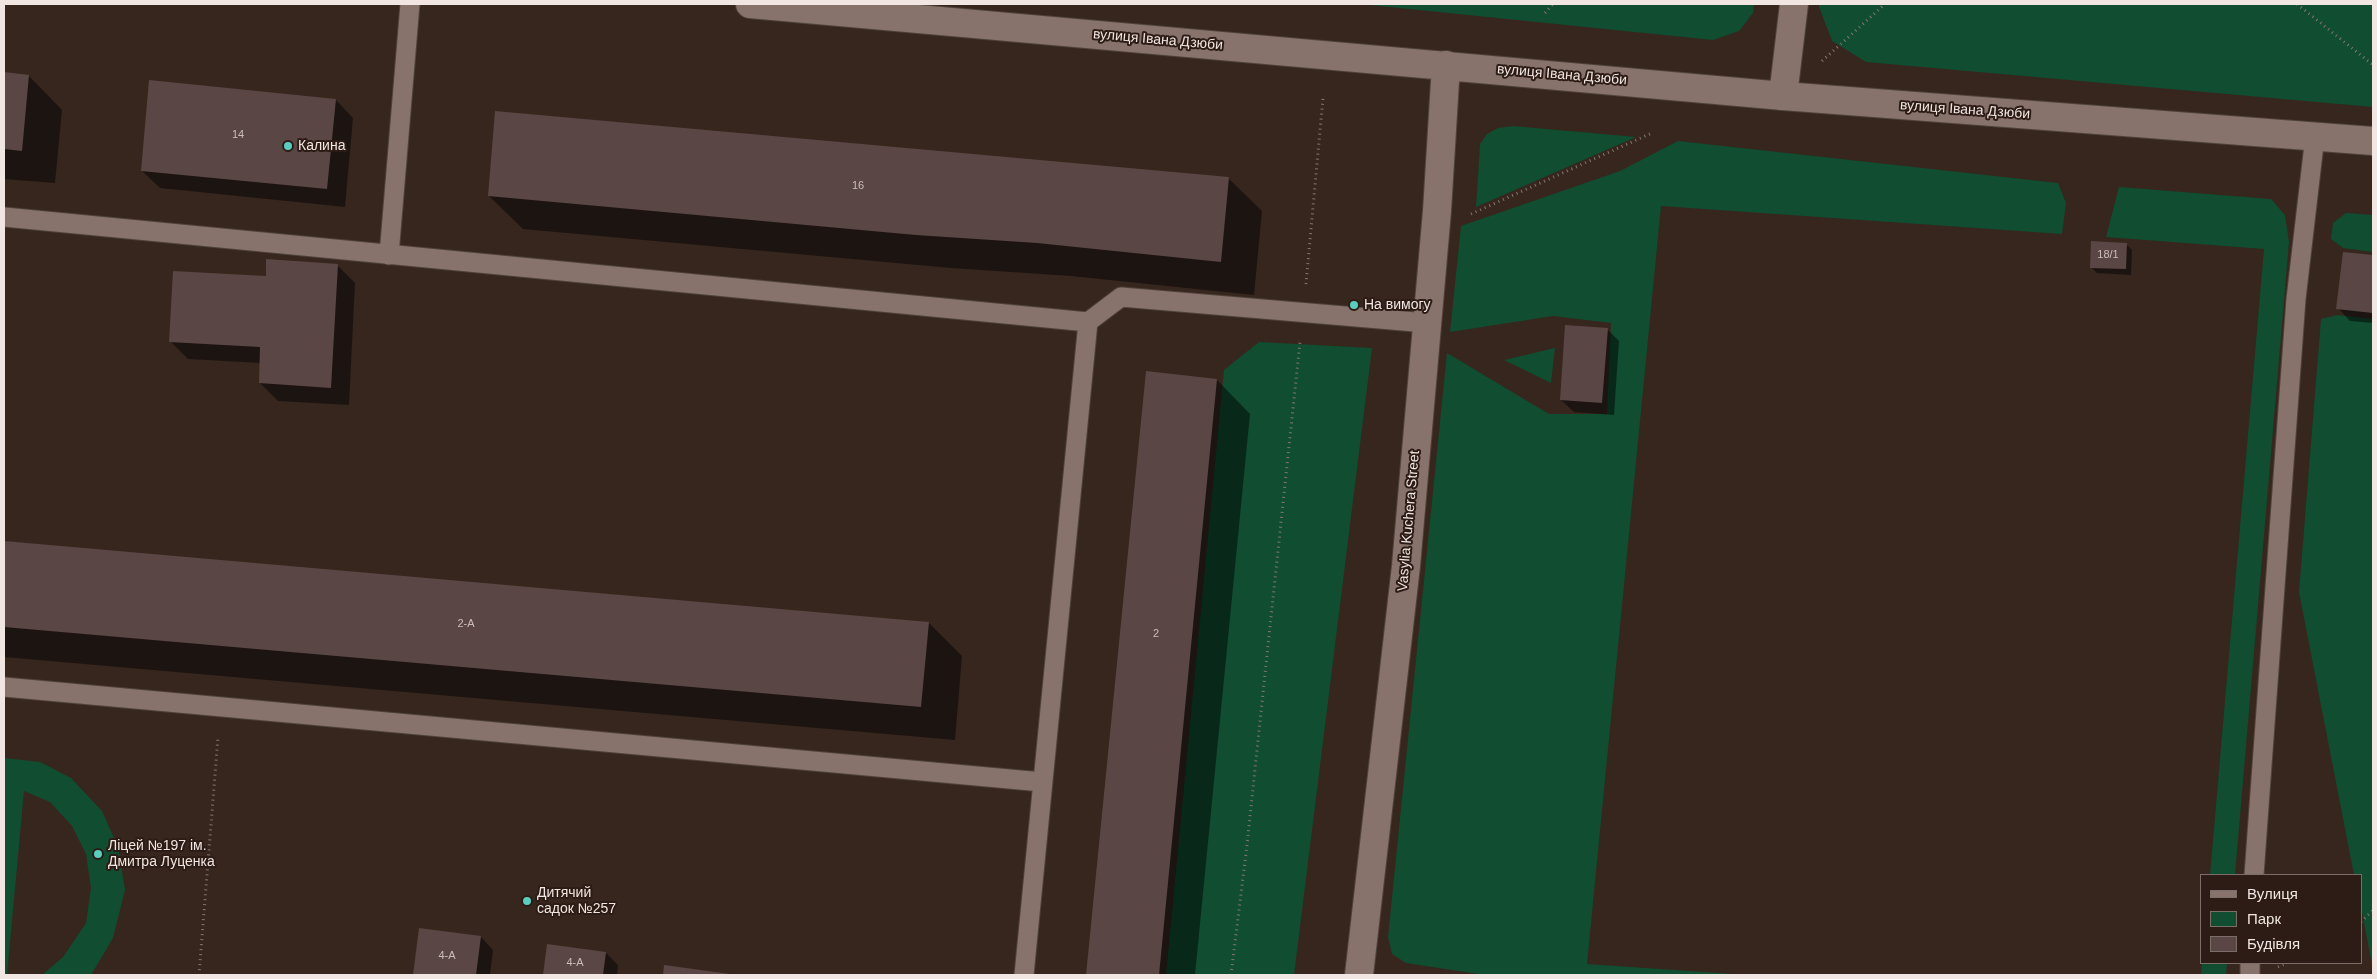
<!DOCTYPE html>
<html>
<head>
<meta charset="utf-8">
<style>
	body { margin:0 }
	#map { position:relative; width:2377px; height:979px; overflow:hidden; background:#36261e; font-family:Helvetica,sans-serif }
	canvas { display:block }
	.frame { position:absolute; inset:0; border:5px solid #f1e6e1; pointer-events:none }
	.legend { position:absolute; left:2200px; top:874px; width:162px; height:90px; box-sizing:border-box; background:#2c1c15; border:1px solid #7b6d67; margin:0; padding:6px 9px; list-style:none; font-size:15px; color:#f1e6e1 }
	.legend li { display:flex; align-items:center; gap:10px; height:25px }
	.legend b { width:25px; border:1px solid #7b6d67 }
</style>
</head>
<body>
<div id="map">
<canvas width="2377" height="979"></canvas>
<div class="frame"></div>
<ul class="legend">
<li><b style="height:6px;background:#87736b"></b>Вулиця</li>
<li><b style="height:14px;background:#104d31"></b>Парк</li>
<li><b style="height:14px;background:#5a4645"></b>Будівля</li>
</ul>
</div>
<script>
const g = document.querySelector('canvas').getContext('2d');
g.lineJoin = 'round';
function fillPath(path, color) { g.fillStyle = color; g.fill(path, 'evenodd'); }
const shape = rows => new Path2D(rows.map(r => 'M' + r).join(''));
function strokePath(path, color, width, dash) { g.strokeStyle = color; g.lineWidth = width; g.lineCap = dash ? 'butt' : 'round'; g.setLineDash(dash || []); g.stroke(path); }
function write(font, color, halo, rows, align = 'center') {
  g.font = font + ' Helvetica,sans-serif'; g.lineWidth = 4; g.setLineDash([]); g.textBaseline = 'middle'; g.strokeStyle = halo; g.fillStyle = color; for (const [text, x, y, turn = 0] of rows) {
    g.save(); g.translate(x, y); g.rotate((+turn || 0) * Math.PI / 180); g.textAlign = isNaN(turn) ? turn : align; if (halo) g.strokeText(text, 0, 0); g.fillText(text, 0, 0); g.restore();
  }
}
const green = shape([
	[1360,4,1754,4,1753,13,1739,31,1713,40],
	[1818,4,2373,4,2373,107,1866,62,1832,41],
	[1513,126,1636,137,1476,207,1480,144,1487,134,1498,128],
	[1678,141,2058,183,2066,203,2062,234,1661,206,1587,964,1748,975,1485,975,1406,963,1392,954,1388,937,1447,353,1549,414,1607,414,1611,323,1553,316,1450,332,1461,226,1620,171],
	[2119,187,2271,199,2285,215,2289,242,2235,875,2210,875,2264,249,2106,237],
	[2346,213,2373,215,2373,252,2343,248,2331,239,2333,223],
	[2337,315,2373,319,2373,970,2361,907,2361,875,2354,875,2299,592,2321,319],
	[1259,342,1372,348,1294,975,1166,975,1224,370],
	[1555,348,1551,383,1504,360],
	[4,758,40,762,71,778,102,811,118,847,125,890,113,938,91,975,42,975,63,957,86,923,91,888,86,854,72,826,50,802,24,791,7,975,4,975],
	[2202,963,2227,963,2226,975,2201,975]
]);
const shadow = shape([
	[4,74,29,76,62,110,55,183,4,179],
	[336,100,353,118,345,207,160,188,142,171],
	[1228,178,1262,211,1254,295,1071,276,951,268,523,229,489,196],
	[2126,244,2132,250,2131,275,2097,273,2091,267],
	[2344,253,2373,256,2373,323,2350,321,2338,308],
	[337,265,355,283,349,405,278,401,260,383,261,363,188,359,170,341,267,277],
	[1607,329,1619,341,1614,415,1574,412,1561,400],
	[1147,373,1217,380,1250,414,1195,975,1088,975],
	[4,542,929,623,962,656,955,740,4,657],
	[421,929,481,937,493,950,490,975,415,975],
	[548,945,606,953,618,965,617,975,544,975],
	[665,967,729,975,664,975]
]);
const building = shape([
	[4,72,29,75,22,151,4,149],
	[149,80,336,99,327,189,141,171],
	[495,111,1229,177,1221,262,1037,243,916,235,488,196],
	[2091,241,2127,243,2126,269,2090,268],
	[2343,252,2373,255,2373,313,2336,309],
	[266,259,338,264,331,388,259,383,260,347,169,342,173,271,266,276],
	[1565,325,1608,328,1602,403,1560,400],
	[1146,371,1217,379,1159,975,1086,975],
	[4,541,929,622,921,707,4,627],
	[419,928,481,936,476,975,413,975],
	[547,944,606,952,603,975,543,975],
	[664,965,730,974,730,975,663,975]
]);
const path = shape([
	[2297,4,2373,65],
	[1545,13,1553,4],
	[1822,61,1885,4],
	[1471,214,1652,133],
	[1306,284,1323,98],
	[2361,922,2373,910],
	[2278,967,2287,963],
	[199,975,218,737],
	[1231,975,1247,845,1300,342]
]);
const lane = shape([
	[4,217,1088,322,1121,297,1427,323],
	[389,255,410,4],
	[4,687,1042,782],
	[2254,875,2296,299,2315,136],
	[2250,963,2250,975],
	[1024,975,1088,322]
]);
const street = shape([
	[1783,96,1794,4]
]);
const secondary = shape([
	[750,4,1783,96,2373,141],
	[1359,975,1406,566,1437,211,1446,65]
]);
const markers = [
	[288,146,5,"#59cebf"],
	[1354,305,5,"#59cebf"],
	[98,854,5,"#59cebf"],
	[527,901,5,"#59cebf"]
];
const numberNames = [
	["14",238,135],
	["16",858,186],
	["18/1",2108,255],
	["2-А",466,624],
	["2",1156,634],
	["4-А",447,956],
	["4-А",575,963]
];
const streetNames = [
	["вулиця Івана Дзюби",1158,40,5],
	["вулиця Івана Дзюби",1562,75,5],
	["вулиця Івана Дзюби",1965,110,4],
	["Vasylia Kuchera Street",1409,521,-85]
];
const poiNames = [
	["Калина",298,146],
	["На вимогу",1364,305],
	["Ліцей №197 ім.",108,846],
	["Дмитра Луценка",108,862],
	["Дитячий",537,893],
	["садок №257",537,909]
];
fillPath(green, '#104d31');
fillPath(shadow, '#0007');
fillPath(building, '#5a4645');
strokePath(lane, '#50423c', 21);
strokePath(street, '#50423c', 30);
strokePath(secondary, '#50423c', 30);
strokePath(path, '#847770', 3, [1, 4]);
strokePath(lane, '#87736b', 19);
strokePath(street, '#87736b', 28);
strokePath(secondary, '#87736b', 28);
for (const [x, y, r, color] of markers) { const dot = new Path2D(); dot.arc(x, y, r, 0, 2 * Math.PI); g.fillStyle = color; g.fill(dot); strokePath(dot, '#2c1c15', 2); }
write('11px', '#cbbeba', null, numberNames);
write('14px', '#f1e6e1', '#2c1c15', streetNames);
write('14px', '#f1e6e1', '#2c1c15', poiNames, 'left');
</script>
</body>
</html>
